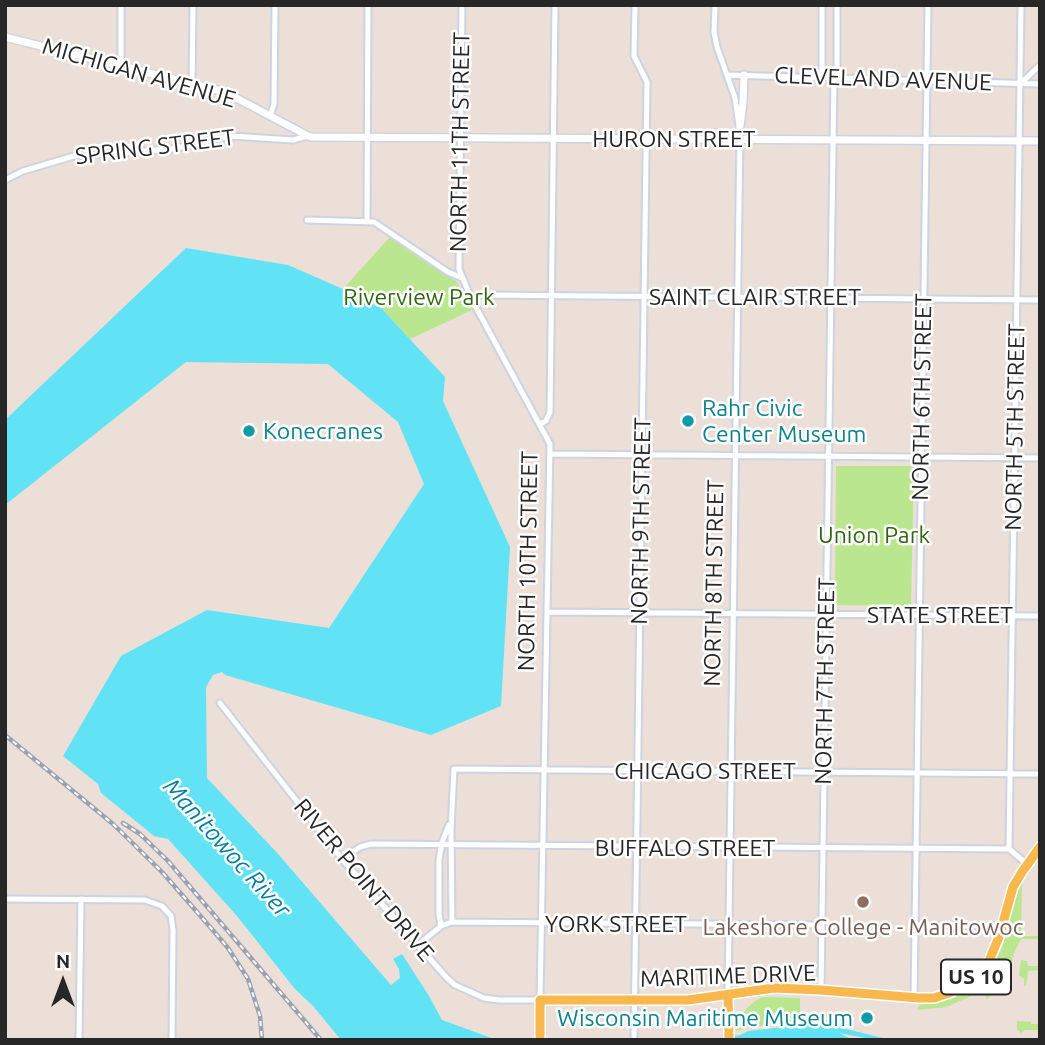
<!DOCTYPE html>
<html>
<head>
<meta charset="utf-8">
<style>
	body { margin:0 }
	#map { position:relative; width:1045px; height:1045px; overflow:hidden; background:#ebdfd7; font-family:Ubuntu,sans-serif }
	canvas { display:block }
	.frame { position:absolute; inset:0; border:7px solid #272727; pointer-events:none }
	.north { position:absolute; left:28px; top:947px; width:70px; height:70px; -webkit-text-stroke:5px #fff; paint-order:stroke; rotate:0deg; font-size:19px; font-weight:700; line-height:28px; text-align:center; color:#272727 }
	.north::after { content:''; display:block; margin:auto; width:24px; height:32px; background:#272727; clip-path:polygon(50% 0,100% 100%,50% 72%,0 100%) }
</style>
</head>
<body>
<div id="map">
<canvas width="1045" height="1045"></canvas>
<div class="frame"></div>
<div class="north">N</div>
</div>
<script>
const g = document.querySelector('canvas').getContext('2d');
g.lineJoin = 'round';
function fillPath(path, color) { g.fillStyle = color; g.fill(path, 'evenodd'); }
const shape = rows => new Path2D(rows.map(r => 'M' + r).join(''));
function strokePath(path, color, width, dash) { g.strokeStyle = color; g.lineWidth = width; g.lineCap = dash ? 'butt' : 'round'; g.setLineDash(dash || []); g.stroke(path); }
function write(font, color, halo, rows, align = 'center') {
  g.font = font + ' Ubuntu,sans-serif'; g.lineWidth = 5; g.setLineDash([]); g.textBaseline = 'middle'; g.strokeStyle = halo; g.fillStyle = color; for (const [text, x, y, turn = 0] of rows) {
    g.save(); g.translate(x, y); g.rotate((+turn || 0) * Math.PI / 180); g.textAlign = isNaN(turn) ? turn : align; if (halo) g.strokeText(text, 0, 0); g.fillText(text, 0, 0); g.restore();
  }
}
const green = shape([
	[390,237,456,281,472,310,410,339,381,308,343,289],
	[836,466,914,466,911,606,835,605],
	[1022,882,1021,936,1040,936,1040,939,1021,939,1013,955,1011,971,1009,970,1002,980,1003,984,1001,986,997,985,987,975,988,973,994,964,1002,949,1014,901],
	[1021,960,1027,961,1028,966,1040,966,1040,970,1028,971,1026,986,1024,986,1024,979,1019,975],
	[979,984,981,985,991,995,987,999,984,992,980,989,976,990,976,994,946,1007,917,1010,920,1005,952,999],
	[763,997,800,998,800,1016,818,1017,819,1012,821,1014,821,1020,783,1023,747,1028,736,1031,738,1022,746,1009,755,1001],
	[1017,1021,1031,1022,1031,1024,1040,1024,1040,1030,1025,1030,1021,1033,1017,1029]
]);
const water = shape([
	[186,248,288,265,343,289,381,308,445,377,443,401,510,547,501,706,431,735,225,675,222,672,213,675,206,687,207,778,279,855,391,985,400,978,399,969,393,959,402,954,429,996,442,1020,497,1040,341,1040,313,1006,295,989,237,916,168,839,154,836,101,793,98,784,63,756,121,656,207,610,329,628,424,484,398,422,328,364,186,362,5,505,5,420],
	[830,1025,891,1040,875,1040,839,1033,853,1040,708,1040,740,1035,749,1031,783,1027]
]);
const minor = shape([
	[715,5,714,32,717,47,735,98,740,132,728,995],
	[121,65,121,5],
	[727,75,1040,84],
	[822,77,822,5],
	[837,77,837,5],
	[192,83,193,5],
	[1020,84,1040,65],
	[270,116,274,104,275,5],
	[5,180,23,171,74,156,172,149,231,136,293,140,308,136],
	[307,220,374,222,448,272,462,278],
	[367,221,368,5],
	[471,298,483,295,1040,300],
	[540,424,546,421,550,412,555,5],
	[550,454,1040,458],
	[547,612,1040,616],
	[220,703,342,859,447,978,455,985,484,998,499,1000,540,1000,550,444,471,298,459,269,462,5],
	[1009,849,1021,5],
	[342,859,360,847,371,844,1009,849,1027,864],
	[5,899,145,900,162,906,171,916,173,930,172,1040],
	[452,922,451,831,454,769,1040,774],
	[915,925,1002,926],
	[441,926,439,914,439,860,442,842,449,825],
	[418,945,441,926,452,922,822,925],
	[821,990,834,77],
	[914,998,928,5],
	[79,1040,81,899],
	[634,1040,647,82,634,56,635,5]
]);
const tertiary = shape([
	[5,37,225,92,308,136,312,137,1040,141],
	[740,126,743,103,744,75]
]);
const primary = shape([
	[728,995,729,1040],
	[540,1040,540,1000,688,1000,774,988,821,990,919,998,934,998,949,993,972,980,989,961,999,937,1013,887,1022,872,1040,847]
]);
const rail = shape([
	[5,735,113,824,162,872,211,928,228,948,248,979,260,1016,262,1040],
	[123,823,140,834,168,861,321,1040]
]);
const markers = [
	[688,421,7,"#0f9aa8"],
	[249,431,7,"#0f9aa8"],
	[863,902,7,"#8d6e63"],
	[867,1018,7,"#0f9aa8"]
];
const shields = [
	[976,977,70]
];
const shieldNames = [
	["US 10",976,977]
];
const streetNames = [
	["MICHIGAN AVENUE",139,73,16],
	["CLEVELAND AVENUE",883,79,2],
	["HURON STREET",674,139],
	["NORTH 11TH STREET",460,142,-89],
	["SPRING STREET",155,147,-7],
	["SAINT CLAIR STREET",755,297],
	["NORTH 6TH STREET",922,397,-89],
	["NORTH 5TH STREET",1015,427,-89],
	["NORTH 9TH STREET",641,521,-89],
	["NORTH 10TH STREET",528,561,-89],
	["NORTH 8TH STREET",714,583,-89],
	["STATE STREET",940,615],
	["NORTH 7TH STREET",825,681,-89],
	["CHICAGO STREET",705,771],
	["BUFFALO STREET",685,848],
	["RIVER POINT DRIVE",364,880,50],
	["YORK STREET",616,924],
	["MARITIME DRIVE",728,976,-2]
];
const parkNames = [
	["Riverview Park",419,297],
	["Union Park",874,535]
];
const cultureNames = [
	["Rahr Civic",702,408],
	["Center Museum",702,434],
	["Konecranes",263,431],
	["Wisconsin Maritime Museum",853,1018,"right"]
];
const educationNames = [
	["Lakeshore College - Manitowoc",863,927]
];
const waterNames = [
	["Manitowoc River",227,848,48]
];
fillPath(green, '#b9e68f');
fillPath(water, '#61e3f5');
strokePath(minor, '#ccd3e2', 9);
strokePath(tertiary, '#ccd3e2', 10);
strokePath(primary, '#fff', 12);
strokePath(minor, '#fff', 5);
strokePath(tertiary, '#fff', 7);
strokePath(primary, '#f9b84e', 9);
strokePath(rail, '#9aa1b3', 4.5);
strokePath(rail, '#fff', 2, [5]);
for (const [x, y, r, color] of markers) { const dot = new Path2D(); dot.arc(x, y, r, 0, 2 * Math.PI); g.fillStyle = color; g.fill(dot); strokePath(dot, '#fff', 2.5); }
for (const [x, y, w] of shields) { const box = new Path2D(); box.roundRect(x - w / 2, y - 17.5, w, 35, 5); g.fillStyle = '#fff'; g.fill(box); strokePath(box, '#272727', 2); }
write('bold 21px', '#272727', null, shieldNames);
write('23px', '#272727', '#fff', streetNames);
write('23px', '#316614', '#fff', parkNames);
write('23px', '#0d838f', '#fff', cultureNames, 'left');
write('23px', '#785e54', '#fff', educationNames);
write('italic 24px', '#057e9d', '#fff', waterNames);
</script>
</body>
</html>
